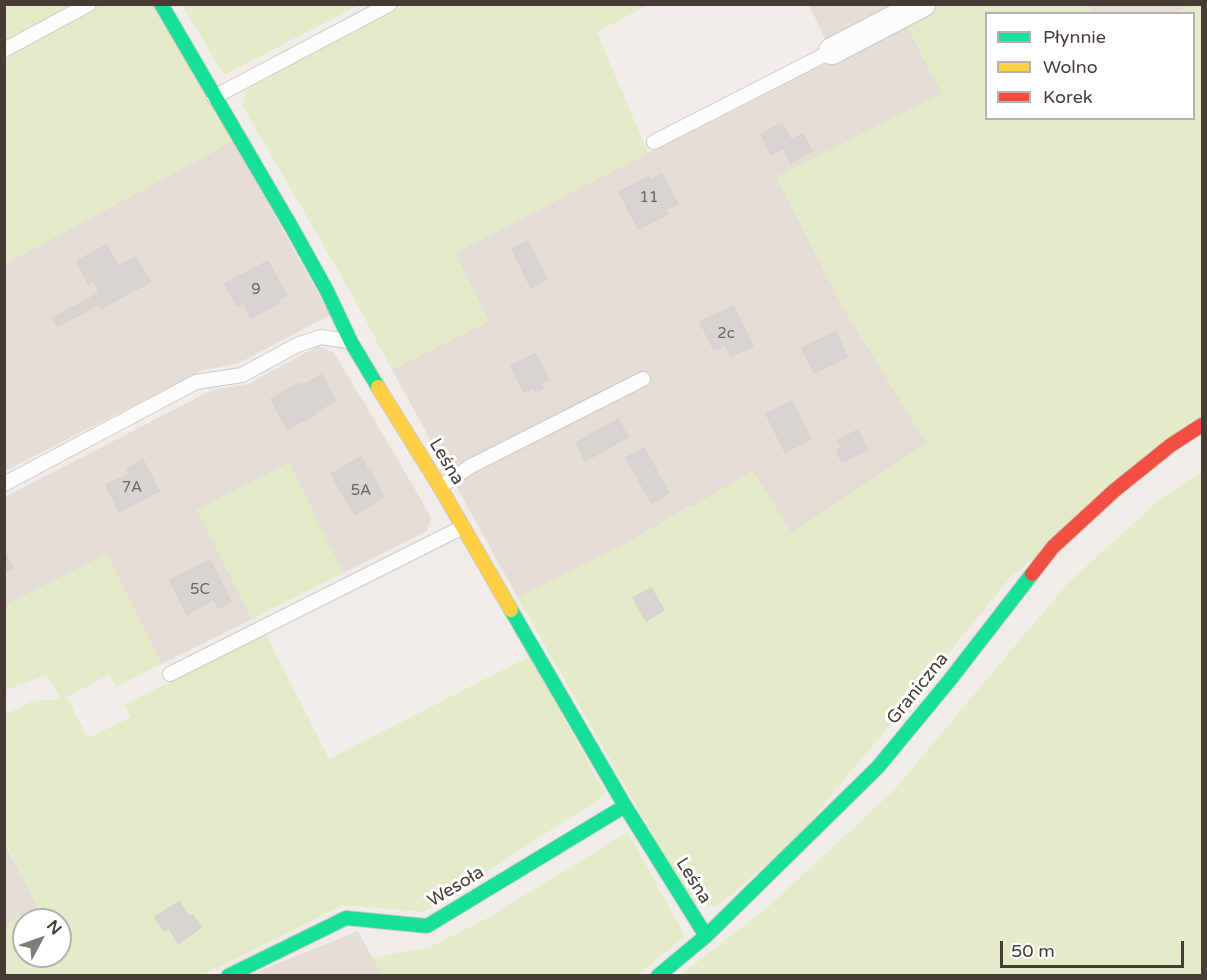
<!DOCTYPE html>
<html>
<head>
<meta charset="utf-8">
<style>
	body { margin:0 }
	#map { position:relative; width:1207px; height:980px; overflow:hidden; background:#f0ede9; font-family:"Varela Round",sans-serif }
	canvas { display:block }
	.frame { position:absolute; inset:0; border:6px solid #463c35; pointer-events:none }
	.legend { position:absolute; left:985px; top:12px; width:210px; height:108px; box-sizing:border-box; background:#fff; border:2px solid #b5b1ae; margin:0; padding:8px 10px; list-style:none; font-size:18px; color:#463c35 }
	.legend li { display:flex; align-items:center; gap:12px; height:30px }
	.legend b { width:30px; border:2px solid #b5b1ae }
	.north { position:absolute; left:12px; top:908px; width:60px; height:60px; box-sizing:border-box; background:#fff; border:2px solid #b5b1ae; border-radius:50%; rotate:49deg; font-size:16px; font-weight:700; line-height:24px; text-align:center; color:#463c35 }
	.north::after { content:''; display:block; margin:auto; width:21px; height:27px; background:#827a74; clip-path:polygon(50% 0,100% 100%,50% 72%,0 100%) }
	.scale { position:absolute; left:1000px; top:941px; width:184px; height:27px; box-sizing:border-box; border:3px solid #463c35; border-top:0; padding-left:8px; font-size:18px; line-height:21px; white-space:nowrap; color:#463c35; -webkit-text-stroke:4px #fff; paint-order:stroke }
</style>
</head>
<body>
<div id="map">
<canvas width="1207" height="980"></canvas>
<div class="frame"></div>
<ul class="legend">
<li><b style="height:8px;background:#16e098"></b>Płynnie</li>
<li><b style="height:8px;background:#ffcf43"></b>Wolno</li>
<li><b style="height:8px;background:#f24e42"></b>Korek</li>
</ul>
<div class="north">N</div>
<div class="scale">50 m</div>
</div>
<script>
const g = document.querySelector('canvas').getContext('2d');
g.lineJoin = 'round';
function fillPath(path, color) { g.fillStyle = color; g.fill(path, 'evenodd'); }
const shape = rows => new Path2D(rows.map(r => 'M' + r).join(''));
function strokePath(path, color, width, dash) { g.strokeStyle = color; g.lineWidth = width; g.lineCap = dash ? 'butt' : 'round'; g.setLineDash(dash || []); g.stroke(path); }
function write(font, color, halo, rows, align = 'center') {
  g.font = font + ' "Varela Round",sans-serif'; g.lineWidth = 6; g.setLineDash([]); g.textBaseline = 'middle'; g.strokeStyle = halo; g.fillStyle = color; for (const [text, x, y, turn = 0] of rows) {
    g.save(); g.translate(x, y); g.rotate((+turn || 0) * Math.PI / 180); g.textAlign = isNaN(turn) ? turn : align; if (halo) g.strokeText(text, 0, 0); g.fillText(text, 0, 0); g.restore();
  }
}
const residential = shape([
	[809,5,908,5,828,45],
	[1089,5,1190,5,1173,14,1094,13],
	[905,22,942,93,842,306,927,443,792,533,692,505,624,545,518,598,392,370,489,321,455,253,663,145,739,108],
	[233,141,330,315,239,363,201,371,5,471,5,264],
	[318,346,334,353,374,419,431,517,427,531,343,573,289,463,197,510,252,619,161,664,107,554,5,605,5,497,212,390,248,384],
	[4,842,38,907,5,925,4,925],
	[358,931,382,975,247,976]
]);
const green = shape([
	[5,5,81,5,5,44],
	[99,5,154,5,233,141,5,264,4,55],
	[182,5,359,5,224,75],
	[405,5,648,5,597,32,648,153,455,253,489,321,392,370,350,291,242,105,247,87],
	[940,5,1089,5,1094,13,986,14,986,118,1194,118,1194,14,1173,13,1190,5,1202,5,1202,416,1010,578,796,839,717,907,692,903,518,598,624,545,753,471,792,533,927,443,842,306,776,177,942,93,905,22],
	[289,463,343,573,252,619,197,510],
	[1202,471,1202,975,679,976,769,906,893,791,1067,584,1158,501],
	[107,554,161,664,116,687,109,675,67,697,88,738,131,717,124,705,266,634,329,759,530,656,606,795,423,912,343,905,202,975,5,975,5,925,38,907,5,842,5,715,32,701,61,699,47,675,5,690,5,605],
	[24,920,60,920,60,956,24,956],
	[628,832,685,936,638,975,382,975,373,958,430,947,484,920]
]);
const building = shape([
	[782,123,793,143,771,155,761,134,782,123],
	[803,134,812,151,791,163,784,148,793,143,791,140,803,134],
	[662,174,678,204,666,210,668,214,638,229,619,192,649,177,651,180,662,174],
	[528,241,547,279,531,288,512,249,528,241],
	[107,245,118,266,136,257,150,282,101,308,94,296,99,292,94,281,88,284,77,261,107,245],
	[268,261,286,295,278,299,280,302,251,318,243,302,237,306,225,284,268,261],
	[94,296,99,304,58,326,53,318,94,296],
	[733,306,753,346,731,356,725,345,714,350,700,322,733,306],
	[836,332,847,357,814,373,802,348,836,332],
	[535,354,549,380,541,384,543,388,535,392,533,388,524,392,511,366,535,354],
	[322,375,335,401,315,412,316,414,287,429,271,399,300,383,301,386,322,375],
	[792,401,811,439,785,452,766,414,792,401],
	[618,419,628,437,585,461,576,443,618,419],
	[858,430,867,450,842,462,836,450,842,448,838,440,858,430],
	[644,448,669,493,652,503,626,458,644,448],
	[361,457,368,470,370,469,371,471,370,471,376,482,378,482,379,484,377,484,384,497,355,515,331,474,361,457],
	[143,460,159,491,119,512,106,485,129,474,127,469,143,460],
	[4,551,13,568,4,573,4,551],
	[210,560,231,602,218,608,213,599,187,615,170,580,210,560],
	[651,588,664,610,646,621,633,598,651,588],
	[179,902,189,917,193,915,201,928,178,943,169,928,164,931,155,917,179,902]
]);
const lane = shape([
	[4,50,89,4],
	[214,97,390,4],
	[654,142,832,51],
	[4,484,196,382,242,375,297,345,321,337,348,341],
	[440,487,471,466,643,379],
	[170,674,463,527]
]);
const street = shape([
	[832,51,922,4]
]);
const fast = shape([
	[161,4,292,228,327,291,351,342,378,387],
	[511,610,625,806,706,936],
	[228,976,346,918,427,926,625,806],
	[658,976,706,936,878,767,949,681,1032,574]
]);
const slow = shape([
	[378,387,440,487,511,610]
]);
const jam = shape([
	[1032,574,1053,547,1115,490,1171,445,1202,425]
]);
const numberNames = [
	["11",649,198],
	["9",256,290],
	["2c",726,334],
	["7A",132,488],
	["5A",361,491],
	["5C",200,590]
];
const streetNames = [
	["Leśna",446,462,59],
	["Graniczna",918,689,-51],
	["Leśna",693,881,58],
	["Wesoła",456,887,-31]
];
fillPath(residential, '#e5ddd6');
fillPath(green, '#e4ebc8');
fillPath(building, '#d8d4d0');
strokePath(building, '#d8d3cf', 1.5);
strokePath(lane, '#cdc9c5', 16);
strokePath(street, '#cdc9c5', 28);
strokePath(fast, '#d1cac1', 16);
strokePath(slow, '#d1cac1', 16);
strokePath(jam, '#d1cac1', 16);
strokePath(lane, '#fdfcfc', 14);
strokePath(street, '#fdfcfc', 26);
strokePath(fast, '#16e098', 14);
strokePath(slow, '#ffcf43', 14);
strokePath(jam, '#f24e42', 14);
write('15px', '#6c645d', null, numberNames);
write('18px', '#463c35', '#fff', streetNames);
</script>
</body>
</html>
